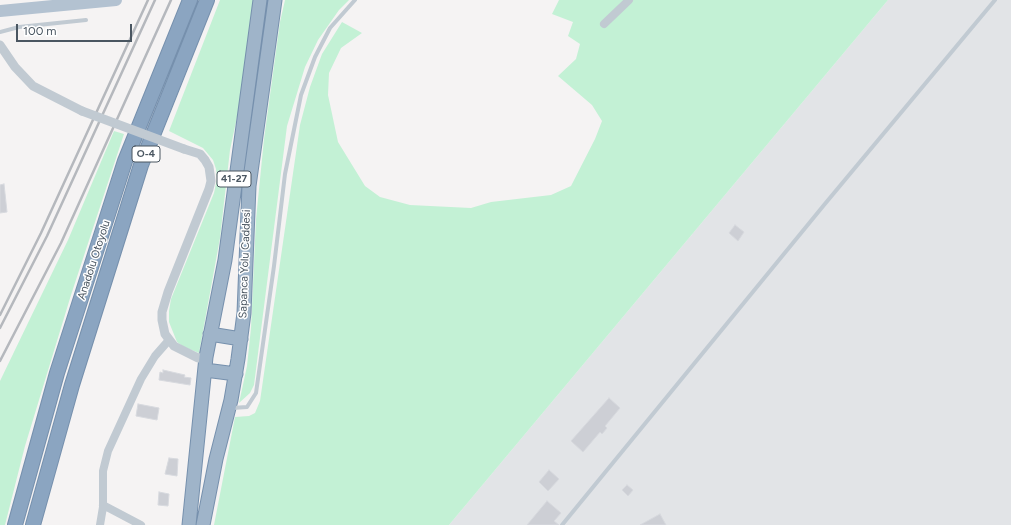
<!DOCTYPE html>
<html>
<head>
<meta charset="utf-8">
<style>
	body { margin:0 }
	#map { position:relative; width:1011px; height:525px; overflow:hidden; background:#f5f3f3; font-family:Figtree,sans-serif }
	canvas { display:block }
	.scale { position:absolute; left:16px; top:24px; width:116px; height:18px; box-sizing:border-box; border:2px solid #4a5661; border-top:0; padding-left:5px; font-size:12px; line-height:14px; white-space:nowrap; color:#4a5661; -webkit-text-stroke:3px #fff; paint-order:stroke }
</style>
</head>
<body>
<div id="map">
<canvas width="1011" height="525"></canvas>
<div class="scale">100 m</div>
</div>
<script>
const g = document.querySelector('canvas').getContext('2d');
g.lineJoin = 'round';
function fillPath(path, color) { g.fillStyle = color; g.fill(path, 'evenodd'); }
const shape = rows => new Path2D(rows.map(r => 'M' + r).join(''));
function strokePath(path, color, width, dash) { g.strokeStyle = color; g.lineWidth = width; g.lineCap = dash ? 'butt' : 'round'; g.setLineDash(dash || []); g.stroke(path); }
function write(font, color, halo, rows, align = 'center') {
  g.font = font + ' Figtree,sans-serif'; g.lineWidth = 3; g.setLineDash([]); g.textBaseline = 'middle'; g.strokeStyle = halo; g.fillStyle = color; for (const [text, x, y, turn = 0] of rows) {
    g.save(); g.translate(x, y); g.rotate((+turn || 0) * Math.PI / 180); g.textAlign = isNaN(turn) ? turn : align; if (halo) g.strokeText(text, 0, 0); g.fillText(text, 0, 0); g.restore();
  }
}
const airport = shape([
	[888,0,1011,0,1011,525,449,525]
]);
const green = shape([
	[220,0,254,0,240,103,230,150,220,238,199,353,184,347,177,342,169,322,169,311,171,299,214,193,217,179,216,169,213,160,203,148,169,131],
	[285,0,349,0,339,10,318,40,305,67,287,126,254,385,250,393,239,403,247,366,251,328,256,219,264,139,280,22],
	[559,0,888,0,449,525,214,525,235,417,249,416,255,413,260,401,300,125,310,87,322,54,342,22,362,33,341,48,329,73,328,95,338,142,365,186,380,197,410,205,471,208,491,202,551,195,571,186,595,139,602,121,592,105,558,76,576,59,580,44,568,36,573,22,552,14],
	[114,131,124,134,71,295,25,446,5,525,0,525,0,381,68,240]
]);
const building = shape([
	[4,184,7,212,0,213,0,185,4,184],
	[735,225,744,232,738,241,729,233,735,225],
	[163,370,185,375,184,377,191,378,190,385,159,380,160,372,163,373,163,370],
	[609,398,620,408,605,426,607,428,602,434,600,432,583,452,571,441,609,398],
	[138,404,159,408,157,420,136,416,138,404],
	[169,458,178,459,177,476,165,474,169,458],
	[549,470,559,479,548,491,539,482,549,470],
	[627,485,633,490,628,496,622,490,627,485],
	[159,492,169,494,168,506,158,505,159,492],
	[547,501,561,513,554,521,559,525,527,525,547,501],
	[660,514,666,525,640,525,660,514]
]);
const service = shape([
	[0,32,19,27,86,20],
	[232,408,247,407,256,393,274,266,285,174,301,95,315,57,330,28,355,0],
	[562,525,824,205,995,0]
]);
const minor = shape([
	[604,24,629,0],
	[103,505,141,525],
	[100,525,103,507,103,471,108,451,141,379,155,356,169,340]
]);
const tertiary = shape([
	[0,45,15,67,33,86,82,111],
	[184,149,200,154,205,160,209,167,211,181,209,189,168,292,162,312,162,320,165,334,174,346,198,358,206,357]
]);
const primary = shape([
	[0,11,116,0]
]);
const trunk = shape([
	[210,334,241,339],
	[205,370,236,374],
	[189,525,206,357,225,260,260,0],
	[203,525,216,459,231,400,238,359,244,313,249,186,275,0]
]);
const motorway = shape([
	[15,525,57,373,125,161,190,0],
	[33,525,72,385,141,165,207,0]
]);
const rail = shape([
	[0,315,41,233,148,0],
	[0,328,47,236,155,0],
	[0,361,61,243,171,0]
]);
const tertiaryBridge = shape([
	[82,111,184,149]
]);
const shields = [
	[146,154,28],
	[234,179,34]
];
const shieldNames = [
	["O-4",146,154],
	["41-27",234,179]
];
const streetNames = [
	["Anadolu Otoyolu",94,260,-72],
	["Sapanca Yolu Caddesi",245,264,-88]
];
fillPath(airport, '#e2e4e7');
fillPath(green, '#c3f1d5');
fillPath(building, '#cdcfd5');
strokePath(building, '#d7d9de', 1);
strokePath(trunk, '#7690ad', 15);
strokePath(motorway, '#7690ad', 16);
strokePath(service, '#c1cad2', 4);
strokePath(minor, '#c1cad2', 8);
strokePath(tertiary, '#c1cad2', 9);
strokePath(primary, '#b3c2d1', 12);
strokePath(trunk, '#9fb4c9', 13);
strokePath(motorway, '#8ba5c1', 14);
strokePath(rail, '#b5b8bd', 2.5);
strokePath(tertiaryBridge, '#c1cad2', 9);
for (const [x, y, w] of shields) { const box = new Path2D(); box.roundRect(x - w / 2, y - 8, w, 16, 3); g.fillStyle = '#fff'; g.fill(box); strokePath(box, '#4a5661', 1); }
write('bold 10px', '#4a5661', null, shieldNames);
write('11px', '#4a5661', '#fff', streetNames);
</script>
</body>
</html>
